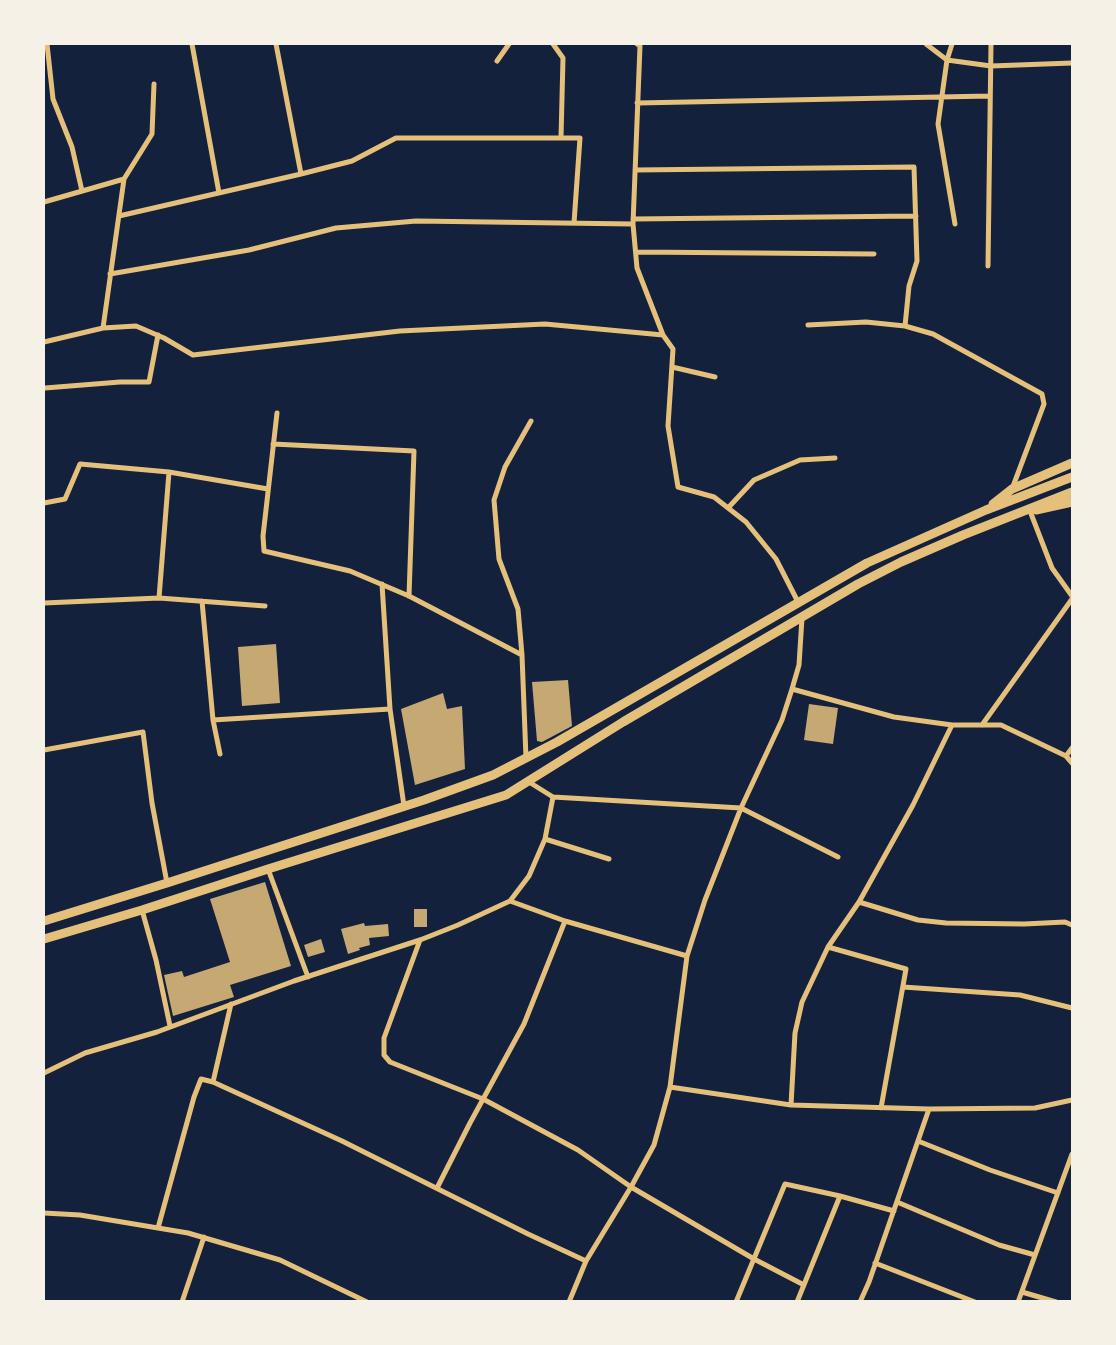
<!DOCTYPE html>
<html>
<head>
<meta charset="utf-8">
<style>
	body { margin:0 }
	#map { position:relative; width:1116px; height:1345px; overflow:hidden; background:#14213d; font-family:"Times New Roman",serif }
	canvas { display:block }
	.frame { position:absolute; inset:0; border:45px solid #f6f1e7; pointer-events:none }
</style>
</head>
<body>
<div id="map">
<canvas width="1116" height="1345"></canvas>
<div class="frame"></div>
</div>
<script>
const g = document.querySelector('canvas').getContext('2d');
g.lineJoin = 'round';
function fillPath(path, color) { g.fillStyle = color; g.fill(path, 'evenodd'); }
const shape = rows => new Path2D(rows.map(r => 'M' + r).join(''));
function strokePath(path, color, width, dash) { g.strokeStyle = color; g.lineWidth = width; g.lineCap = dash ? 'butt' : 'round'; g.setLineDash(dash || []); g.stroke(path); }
const building = shape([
	[276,644,280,703,242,706,238,647],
	[568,680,572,726,542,742,537,741,532,682],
	[443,693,447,709,462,706,465,769,415,785,401,709],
	[809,704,838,708,833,744,804,740],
	[265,882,291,966,230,985,234,997,173,1016,164,975,182,971,184,977,230,962,210,899],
	[414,909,427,909,427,927,414,927],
	[364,923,365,926,388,924,389,936,369,938,370,945,359,948,360,950,348,954,341,929],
	[321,939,325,952,308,957,304,945]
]);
const minor = shape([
	[47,44,53,99,72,147,82,191],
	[192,44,219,193],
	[276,44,301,174],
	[553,44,563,58,561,138],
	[637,44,640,46,633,224,637,268,663,335,673,349,668,426,678,487,714,497,746,522,776,559,798,602],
	[926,44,947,60,991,66,1072,63],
	[952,44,947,60,938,124,955,224],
	[497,61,509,44],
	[637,103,990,96],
	[635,170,914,167,917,261,909,286,905,326],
	[124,179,152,134,154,84],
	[44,202,124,179,103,328,44,342],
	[119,216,301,174,352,161,396,138,580,138,574,223],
	[633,219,916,216],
	[636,252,874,254],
	[988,266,991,44],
	[110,274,249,250,336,228,416,221,633,224],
	[808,325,866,322,905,326,933,334,1042,394,1044,404,1012,489],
	[103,328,136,326,164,338,193,355,400,331,545,324,663,335],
	[672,367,715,377],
	[45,388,120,382,149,382,158,335],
	[277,413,263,536,264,551,350,571,409,596,522,655],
	[273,444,414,451,409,596],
	[44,503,65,499,80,464,169,472,268,489],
	[728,508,754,480,800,460,835,458],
	[1030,511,1052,568,1072,596],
	[382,584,390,709,404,806],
	[159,598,169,472],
	[202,601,213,720,220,754],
	[44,603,159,598,265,606],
	[792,689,894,717,952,725,1001,725,1066,756,1072,763],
	[213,720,390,709],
	[982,725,1072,599],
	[44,750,143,732,152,803,167,883],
	[1066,756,1072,748],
	[526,758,522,655,518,609,499,559,494,500,505,467,531,421],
	[529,782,553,797,741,808,838,857],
	[545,839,609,859],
	[268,869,308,977],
	[510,901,565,921,687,956],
	[859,902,918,920,946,923,1024,924,1065,922,1072,925],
	[142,910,156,960,170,1026],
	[420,940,384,1038,384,1055,390,1062,483,1099,578,1150,631,1187,754,1259,804,1285],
	[828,947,906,969,881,1108],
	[903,987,1020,995,1072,1008],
	[44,1073,85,1053,157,1032,294,981,420,940,458,925,510,901,529,876,545,839,553,797],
	[213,1082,231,1004],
	[670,1087,791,1105,929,1109,1035,1108,1072,1100],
	[791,1105,795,1033,802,1002,828,947,859,902,913,805,952,725],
	[918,1141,990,1170,1058,1193],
	[437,1188,470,1123,524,1024,565,921],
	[897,1202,999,1245,1035,1255],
	[44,1213,80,1215,188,1233,280,1260,367,1302],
	[158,1228,194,1097,201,1079,213,1082,342,1141,528,1234,586,1261],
	[875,1263,975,1302],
	[1022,1292,1056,1302],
	[182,1302,204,1237],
	[569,1302,586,1261,631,1187,654,1145,670,1087,687,956,705,900,741,808,782,720,792,689,799,665,802,618],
	[736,1302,785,1184,840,1196,894,1211],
	[797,1302,840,1196],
	[860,1302,869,1282,929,1109],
	[1018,1302,1072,1154]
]);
const primary = shape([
	[993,504,1012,489,1072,463],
	[1036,510,1072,502],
	[44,921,167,883,424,800,493,775,557,742,867,563,986,510,1072,477],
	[44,939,142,910,268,869,506,795,623,722,858,584,901,562,963,535,1072,492]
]);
fillPath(building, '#c6a872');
strokePath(minor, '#e5c07b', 5);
strokePath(primary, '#e5c07b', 9);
</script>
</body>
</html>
